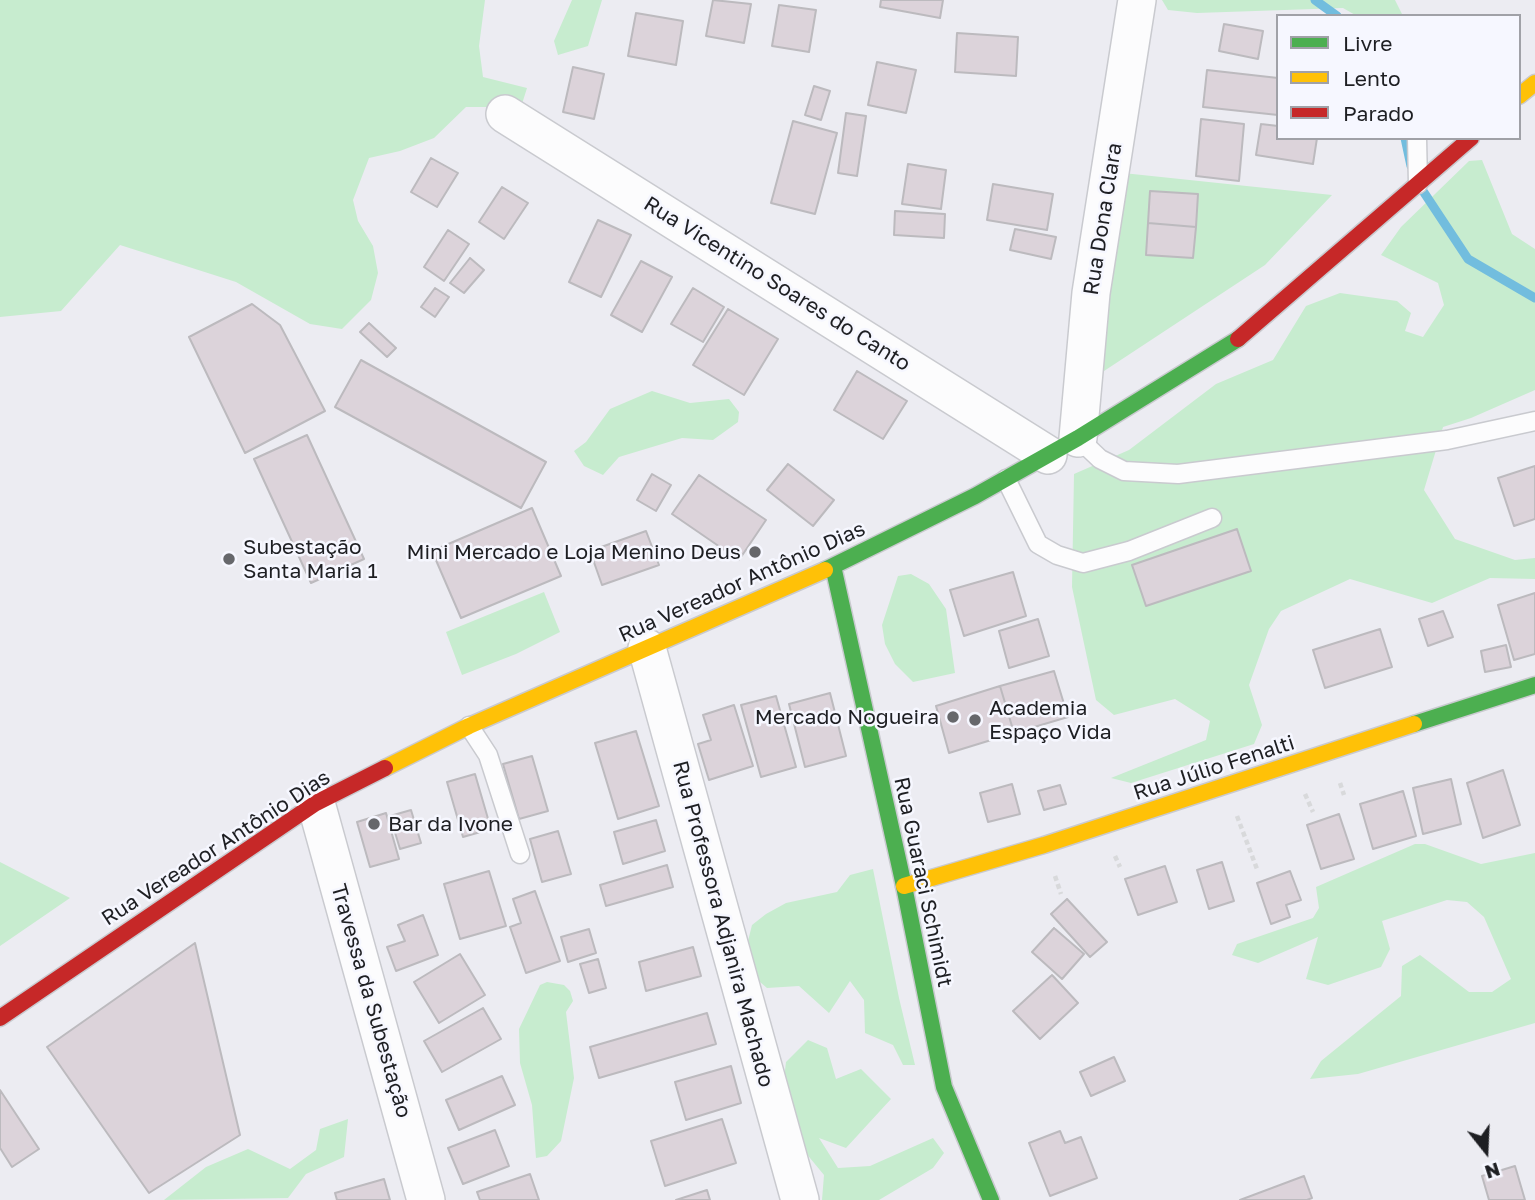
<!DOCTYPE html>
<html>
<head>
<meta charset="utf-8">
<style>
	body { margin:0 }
	#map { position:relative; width:1535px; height:1200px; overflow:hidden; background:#ececf2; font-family:"Golos Text",sans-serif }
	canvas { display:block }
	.legend { position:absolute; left:1276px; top:14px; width:245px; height:126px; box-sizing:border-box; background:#f6f7ff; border:2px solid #a0a1a7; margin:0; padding:9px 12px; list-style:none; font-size:21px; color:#1e1f23 }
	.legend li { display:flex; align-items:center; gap:14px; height:35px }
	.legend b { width:35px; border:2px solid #a0a1a7 }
	.north { position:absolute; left:1451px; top:1116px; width:70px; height:70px; -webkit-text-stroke:5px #f6f7ff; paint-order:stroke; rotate:162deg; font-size:19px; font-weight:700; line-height:28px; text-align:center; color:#1e1f23 }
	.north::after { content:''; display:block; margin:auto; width:24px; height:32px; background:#1e1f23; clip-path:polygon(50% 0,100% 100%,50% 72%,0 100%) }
</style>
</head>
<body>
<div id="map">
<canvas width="1535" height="1200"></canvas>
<ul class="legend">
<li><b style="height:9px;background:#4caf50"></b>Livre</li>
<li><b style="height:9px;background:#ffc107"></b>Lento</li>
<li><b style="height:9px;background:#c62828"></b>Parado</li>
</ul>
<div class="north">N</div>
</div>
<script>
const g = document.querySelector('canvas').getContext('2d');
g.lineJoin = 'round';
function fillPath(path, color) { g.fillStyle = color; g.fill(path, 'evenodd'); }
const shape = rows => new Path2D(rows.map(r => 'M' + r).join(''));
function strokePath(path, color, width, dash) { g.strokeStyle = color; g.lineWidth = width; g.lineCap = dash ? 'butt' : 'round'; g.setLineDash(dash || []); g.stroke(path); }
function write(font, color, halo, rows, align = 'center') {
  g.font = font + ' "Golos Text",sans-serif'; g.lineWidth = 5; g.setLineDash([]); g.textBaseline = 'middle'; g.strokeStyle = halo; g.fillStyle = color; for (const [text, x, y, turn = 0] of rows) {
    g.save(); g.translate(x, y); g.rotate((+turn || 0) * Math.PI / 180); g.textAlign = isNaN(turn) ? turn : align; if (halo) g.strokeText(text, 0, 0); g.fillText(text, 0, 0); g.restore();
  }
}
const green = shape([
	[0,0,485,0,479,46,483,77,527,88,521,107,466,107,434,138,400,151,369,158,353,200,358,221,373,246,378,273,371,300,342,329,310,324,236,282,120,245,61,311,0,317],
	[572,0,602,0,588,46,558,55,554,41],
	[1162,0,1395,0,1403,16,1357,16,1343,8,1197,13,1168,10],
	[1482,160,1512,234,1535,249,1535,390,1471,418,1443,427,1424,490,1455,539,1515,560,1535,558,1535,579,1490,578,1432,603,1350,579,1281,611,1269,629,1249,685,1262,725,1254,744,1131,783,1111,778,1206,740,1210,721,1175,699,1114,715,1096,700,1072,587,1074,474,1129,450,1216,384,1273,360,1306,306,1340,293,1397,301,1411,313,1405,331,1423,337,1444,305,1438,283,1381,255,1401,227,1469,161],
	[1123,173,1332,195,1265,265,1101,373],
	[652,391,690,403,729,399,739,412,738,422,713,440,682,438,619,457,603,475,584,466,574,451,586,442,610,409],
	[911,574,929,584,946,609,955,673,913,682,895,664,885,644,882,625,898,576],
	[544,592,560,632,516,654,462,675,446,632],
	[1415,844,1425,844,1481,864,1535,853,1535,1023,1358,1074,1310,1079,1321,1061,1401,996,1402,966,1420,955,1469,992,1492,992,1511,979,1484,917,1467,902,1447,900,1382,921,1390,949,1381,967,1328,985,1306,979,1318,937,1258,963,1232,955,1237,944,1313,918,1319,908,1316,887],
	[0,862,70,898,0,946],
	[873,869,899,998,915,1065,903,1065,893,1045,865,1033,864,1000,850,981,829,1013,799,986,767,988,753,976,746,949,752,925,766,914,786,903,837,892,850,875],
	[547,982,564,985,570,991,573,1001,566,1012,574,1078,561,1141,547,1156,536,1158,532,1105,520,1063,519,1029,540,985],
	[808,1040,827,1048,836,1079,861,1069,891,1099,846,1148,819,1138,838,1168,870,1166,933,1138,944,1153,933,1168,879,1200,822,1200,824,1175,791,1135,781,1103,786,1062],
	[348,1119,344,1157,306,1174,288,1198,164,1200,206,1167,248,1149,290,1169,316,1150,320,1129]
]);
const stream = shape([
	[1315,0,1337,16],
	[1405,138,1411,166],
	[1423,191,1468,259,1535,298]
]);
const building = shape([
	[713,0,751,4,744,43,706,36,713,0],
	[881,0,943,0,940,18,880,7,881,0],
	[779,5,816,10,809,52,772,46,779,5],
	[636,13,683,21,676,65,628,56,636,13],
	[1224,24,1263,31,1258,59,1219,51,1224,24],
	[957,33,1018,37,1016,76,955,72,957,33],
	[877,62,916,70,906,113,868,105,877,62],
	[573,67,604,74,594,119,563,112,573,67],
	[1207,70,1278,78,1278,115,1203,107,1207,70],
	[814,86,830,91,821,120,805,115,814,86],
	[846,113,866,116,857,176,838,173,846,113],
	[1201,119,1244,124,1239,181,1196,176,1201,119],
	[793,121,837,133,815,214,771,203,793,121],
	[1261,124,1278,126,1278,138,1317,138,1313,164,1256,155,1261,124],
	[431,158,458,173,437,207,411,192,431,158],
	[908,164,946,170,941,209,902,204,908,164],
	[993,184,1053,194,1047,230,987,220,993,184],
	[502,187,528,203,504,239,479,222,502,187],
	[1150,191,1198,194,1196,227,1148,223,1150,191],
	[895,211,945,214,944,238,894,235,895,211],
	[598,220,631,235,601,297,569,282,598,220],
	[1148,223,1196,227,1193,258,1146,255,1148,223],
	[1015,229,1056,237,1051,259,1010,250,1015,229],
	[448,230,469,244,444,281,424,267,448,230],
	[470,258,484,270,464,293,450,283,470,258],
	[641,261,672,277,642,332,611,315,641,261],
	[435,288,449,297,435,317,421,307,435,288],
	[693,288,724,307,703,342,671,324,693,288],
	[252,304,280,325,325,411,245,453,189,337,252,304],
	[728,309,778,339,744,395,693,365,728,309],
	[369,323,396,348,387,357,360,332,369,323],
	[361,360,546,462,521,508,335,407,361,360],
	[857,371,907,401,883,439,834,410,857,371],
	[307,435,364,559,311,583,254,459,307,435],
	[788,464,834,500,813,526,767,490,788,464],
	[1535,466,1535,519,1514,526,1498,478,1535,466],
	[652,474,671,485,656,511,637,500,652,474],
	[699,475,766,520,739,560,672,514,699,475],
	[532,508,561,576,461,618,432,551,532,508],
	[1237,529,1251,571,1146,606,1132,565,1237,529],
	[646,531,659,565,602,585,590,551,646,531],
	[1013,572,1026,616,964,636,950,590,1013,572],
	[1535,593,1535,654,1514,660,1498,605,1535,593],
	[1443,611,1453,637,1428,646,1419,619,1443,611],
	[1038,619,1049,656,1009,668,999,631,1038,619],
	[1380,629,1392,667,1325,688,1313,650,1380,629],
	[1506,645,1511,667,1485,672,1481,651,1506,645],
	[1054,671,1068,717,1014,733,1000,686,1054,671],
	[1000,686,1014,733,949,753,936,706,1000,686],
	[830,693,846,756,805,767,789,704,830,693],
	[776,696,796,767,761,777,741,705,776,696],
	[734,705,753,766,709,780,698,744,711,740,703,715,734,705],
	[636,731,659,806,618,819,595,743,636,731],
	[532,756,548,811,519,819,503,764,532,756],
	[1503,770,1520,825,1483,838,1467,783,1503,770],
	[475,774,491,829,463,837,447,782,475,774],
	[1451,779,1461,824,1423,834,1413,788,1451,779],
	[1012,784,1020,814,988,822,980,793,1012,784],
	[1060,785,1066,804,1044,810,1038,791,1060,785],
	[1403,791,1416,836,1373,849,1360,804,1403,791],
	[411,810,421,843,400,849,390,816,411,810],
	[386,813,399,859,370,867,357,822,386,813],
	[1339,814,1354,859,1321,869,1307,825,1339,814],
	[656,820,665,851,623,864,614,832,656,820],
	[558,831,571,874,542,882,530,839,558,831],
	[1222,862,1234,901,1209,909,1197,870,1222,862],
	[667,865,673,887,606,906,600,885,667,865],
	[1165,866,1177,902,1138,915,1125,879,1165,866],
	[489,871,506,926,460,939,444,884,489,871],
	[1290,871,1301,900,1286,905,1290,917,1271,924,1257,883,1290,871],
	[535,891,560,961,526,973,510,927,521,923,513,899,535,891],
	[1067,899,1107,942,1090,957,1051,914,1067,899],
	[423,915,438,955,396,971,387,947,405,941,398,925,423,915],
	[1054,928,1084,954,1062,979,1032,952,1054,928],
	[589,929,596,953,568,962,561,937,589,929],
	[195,943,240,1135,149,1193,47,1047,195,943],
	[693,947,701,976,646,991,639,962,693,947],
	[460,954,485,995,439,1023,414,982,460,954],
	[598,959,606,988,589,993,580,964,598,959],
	[1052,975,1078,1003,1040,1039,1013,1011,1052,975],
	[483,1008,501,1039,442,1072,424,1041,483,1008],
	[707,1013,716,1044,599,1078,590,1047,707,1013],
	[1114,1057,1125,1081,1091,1096,1080,1072,1114,1057],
	[731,1066,741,1103,686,1120,675,1082,731,1066],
	[502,1076,515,1105,459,1130,446,1100,502,1076],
	[0,1090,39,1149,12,1167,0,1148,0,1090],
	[722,1119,736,1163,665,1186,651,1141,722,1119],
	[495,1130,509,1166,463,1184,448,1148,495,1130],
	[1060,1131,1065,1143,1081,1137,1097,1178,1050,1196,1029,1143,1060,1131],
	[1515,1166,1525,1200,1489,1200,1482,1176,1515,1166],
	[530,1174,539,1200,480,1200,477,1192,530,1174],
	[1304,1176,1312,1198,1307,1200,1240,1200,1304,1176],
	[384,1179,390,1200,337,1200,335,1193,384,1179],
	[707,1190,710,1200,676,1200,707,1190]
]);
const path = shape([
	[1340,783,1344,795],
	[1305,794,1313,812],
	[1237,816,1257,869],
	[1115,856,1120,867],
	[1055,876,1061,894]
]);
const lane = shape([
	[1417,138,1418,184],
	[1078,438,1100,459,1124,471,1178,474,1447,440,1535,421],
	[1006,479,1038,544,1057,555,1083,563,1129,551,1212,518],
	[469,726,488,755,520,854]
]);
const street = shape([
	[505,114,1048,455],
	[1078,438,1091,293,1137,0],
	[647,648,800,1200],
	[316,803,426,1200]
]);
const fast = shape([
	[833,566,904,886,944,1087,991,1200],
	[825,570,975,496,1078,438,1238,339],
	[1414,724,1535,685]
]);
const slow = shape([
	[1519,96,1535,83],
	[385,768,469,726,825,570],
	[904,886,1044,845,1414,724]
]);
const jam = shape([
	[1238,339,1471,138],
	[0,1018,316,803,385,768]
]);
const markers = [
	[755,552,7,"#66676b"],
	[229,559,7,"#66676b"],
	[953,717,7,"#66676b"],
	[975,720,7,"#66676b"],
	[374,824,7,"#66676b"]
];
const streetNames = [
	["Rua Dona Clara",1103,219,-81],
	["Rua Vicentino Soares do Canto",777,284,32],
	["Rua Vereador Antônio Dias",742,582,-24],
	["Rua Júlio Fenalti",1214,768,-18],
	["Rua Vereador Antônio Dias",216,848,-33],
	["Rua Guaraci Schimidt",923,882,78],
	["Rua Professora Adjanira Machado",723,924,75],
	["Travessa da Subestação",371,1001,74]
];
const poiNames = [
	["Subestação",243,547],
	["Santa Maria 1",243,571],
	["Mini Mercado e Loja Menino Deus",741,552,"right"],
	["Academia",989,708],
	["Espaço Vida",989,732],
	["Mercado Nogueira",939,717,"right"],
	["Bar da Ivone",388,824]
];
fillPath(green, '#c7eccf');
strokePath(stream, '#72bdde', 9);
fillPath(building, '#dcd3da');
strokePath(building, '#bcbabe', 2);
strokePath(lane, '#c9cacf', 21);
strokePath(street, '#c9cacf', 40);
strokePath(fast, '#c9cacf', 19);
strokePath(slow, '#c9cacf', 19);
strokePath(jam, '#c9cacf', 19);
strokePath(path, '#d8d9db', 4.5, [5, 3.5]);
strokePath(lane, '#fcfcfd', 18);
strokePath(street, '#fcfcfd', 37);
strokePath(fast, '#4caf50', 16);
strokePath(slow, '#ffc107', 16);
strokePath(jam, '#c62828', 16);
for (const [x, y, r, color] of markers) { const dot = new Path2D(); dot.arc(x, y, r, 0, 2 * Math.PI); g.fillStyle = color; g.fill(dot); strokePath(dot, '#f6f7ff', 2.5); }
write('21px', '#1e1f23', '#f6f7ff', streetNames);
write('21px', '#1e1f23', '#f6f7ff', poiNames, 'left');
</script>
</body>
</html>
